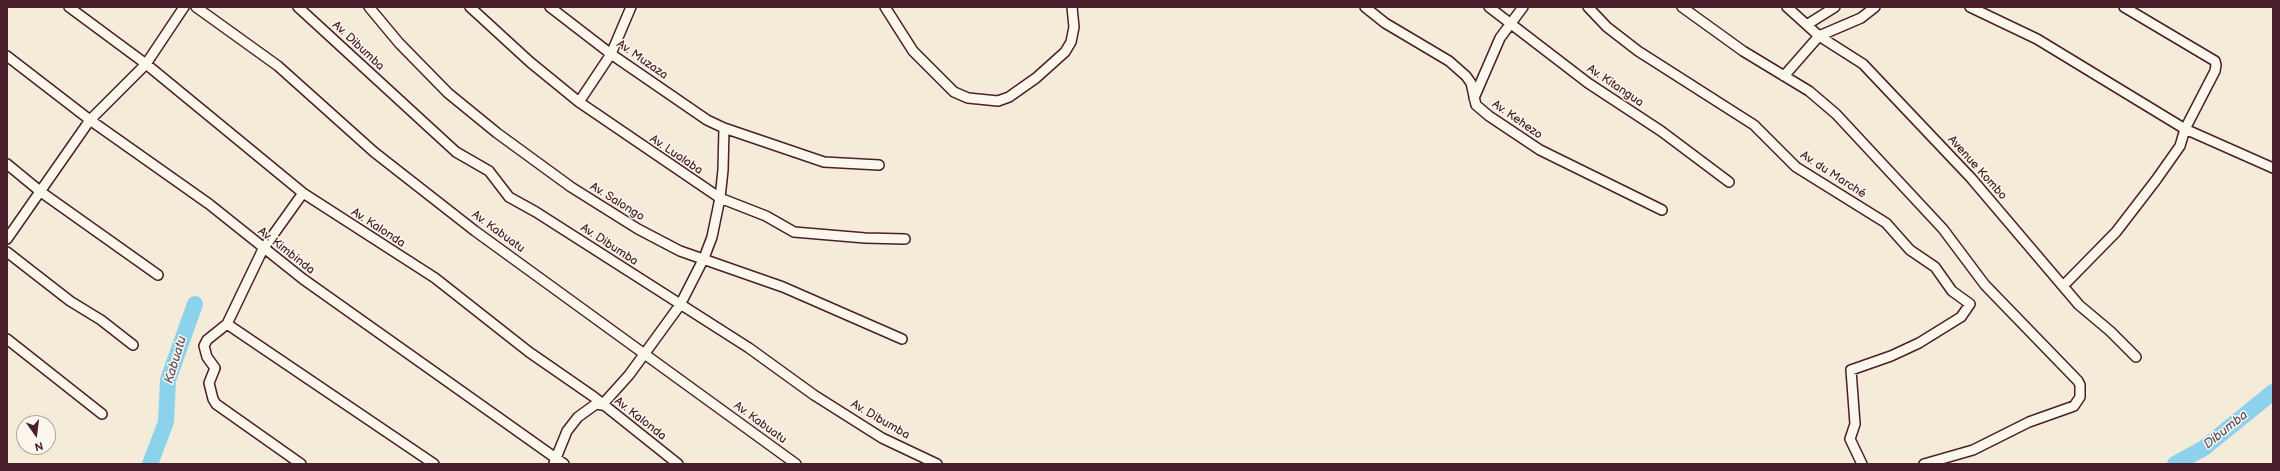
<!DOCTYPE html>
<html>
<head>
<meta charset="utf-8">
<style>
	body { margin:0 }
	#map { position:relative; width:2280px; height:471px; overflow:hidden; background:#f4ecd9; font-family:"Balsamiq Sans",sans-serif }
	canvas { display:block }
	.frame { position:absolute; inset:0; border:8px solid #4a1f2b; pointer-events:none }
	.north { position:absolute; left:16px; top:415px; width:40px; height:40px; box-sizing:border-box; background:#fbf7ec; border:1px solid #b4a19f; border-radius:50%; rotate:166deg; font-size:11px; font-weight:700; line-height:16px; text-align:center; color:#4a1f2b }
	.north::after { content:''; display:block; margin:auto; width:14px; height:18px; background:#4a1f2b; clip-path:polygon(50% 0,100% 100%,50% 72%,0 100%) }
</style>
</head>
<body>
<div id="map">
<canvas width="2280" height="471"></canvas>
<div class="frame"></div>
<div class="north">N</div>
</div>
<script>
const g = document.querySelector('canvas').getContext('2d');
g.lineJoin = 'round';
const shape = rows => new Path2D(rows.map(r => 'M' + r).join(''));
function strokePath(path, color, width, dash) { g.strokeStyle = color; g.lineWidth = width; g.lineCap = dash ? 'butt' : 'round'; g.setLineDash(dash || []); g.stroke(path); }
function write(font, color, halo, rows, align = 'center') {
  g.font = font + ' "Balsamiq Sans",sans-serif'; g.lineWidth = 3; g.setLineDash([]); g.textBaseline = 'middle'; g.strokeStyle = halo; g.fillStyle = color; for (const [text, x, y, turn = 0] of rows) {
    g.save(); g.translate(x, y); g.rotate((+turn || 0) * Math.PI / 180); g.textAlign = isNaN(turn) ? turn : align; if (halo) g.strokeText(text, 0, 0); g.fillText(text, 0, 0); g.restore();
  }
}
const river = shape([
	[150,464,166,422,168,380,195,304],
	[2175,464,2204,448,2273,392]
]);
const street = shape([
	[69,7,146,64,303,193,435,278,529,352,594,397,678,464],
	[196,7,278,66,374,152,475,231,796,464],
	[298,7,456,152,489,171,509,197,536,212,749,348,814,395,882,438,937,464],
	[369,7,399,43,448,93,497,133,571,187,638,229,680,251,783,287,902,339],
	[470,7,530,62,579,102,720,198,766,216,794,232,865,238,905,239],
	[550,7,611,54,707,120,724,128,824,162,879,165],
	[885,7,913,51,954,92,968,98,998,101,1009,97,1036,78,1065,52,1071,42,1074,27,1072,7],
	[1365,7,1385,23,1449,61,1466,76,1471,83,1476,105,1489,116,1540,150,1662,210],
	[1489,7,1588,83,1661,131,1729,182],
	[1588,7,1607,27,1638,51,1754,125,1796,167,1886,223,1910,250,1935,267,1952,291,1970,304,1961,317,1919,343,1891,356,1851,370,1855,424,1850,439,1862,464],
	[1682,7,1743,51,1809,91,1836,114,1943,229,1985,285,2078,381,2080,385,2080,397,2074,406,2029,422,1973,450,1924,464],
	[1787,7,1819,36,1863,64,1971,178,2079,305,2110,331,2136,357],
	[1970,7,2037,39,2185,129,2273,168],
	[1808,24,1835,7],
	[7,56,90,120,209,204,303,279,564,464],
	[1784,76,1819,36,1861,18,1875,7],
	[1474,98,1500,38,1523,7],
	[579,102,611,54,631,7],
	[7,164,41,192,158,275],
	[7,239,90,120,146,64,184,7],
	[7,252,70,301,101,320,133,345],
	[2063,286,2116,232,2156,180,2180,146,2185,129,2215,71,2216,65,2215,61,2124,7],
	[227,324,434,464],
	[7,339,102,414],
	[554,463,567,431,578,417,596,404,602,405,629,375,680,305,704,258,712,237,720,198,723,170,724,128],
	[301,464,216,404,213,399,209,383,215,368,207,357,204,346,207,340,227,324,263,249,303,193]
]);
const streetNames = [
	["Av. Dibumba",358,46,43],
	["Av. Muzaza",642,60,35],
	["Av. Kitangua",1615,86,34],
	["Av. Kehezo",1517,120,35],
	["Av. Lualaba",676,155,34],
	["Avenue Kombo",1977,168,48],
	["Av. du Marché",1833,175,33],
	["Av. Salongo",617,202,32],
	["Av. Kalonda",378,228,33],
	["Av. Kabuatu",498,232,36],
	["Av. Dibumba",609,245,33],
	["Av. Kimbinda",286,251,38],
	["Av. Kalonda",640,419,38],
	["Av. Dibumba",880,420,30],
	["Av. Kabuatu",760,423,36]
];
const waterNames = [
	["Kabuatu",176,360,-73],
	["Dibumba",2226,430,-39]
];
strokePath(river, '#8cd2ed', 16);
strokePath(street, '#4a1f2b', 12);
strokePath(street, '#fbf7ec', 9);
write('12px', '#4a1f2b', '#fbf7ec', streetNames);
write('italic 13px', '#5e5565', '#fbf7ec', waterNames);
</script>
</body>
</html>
